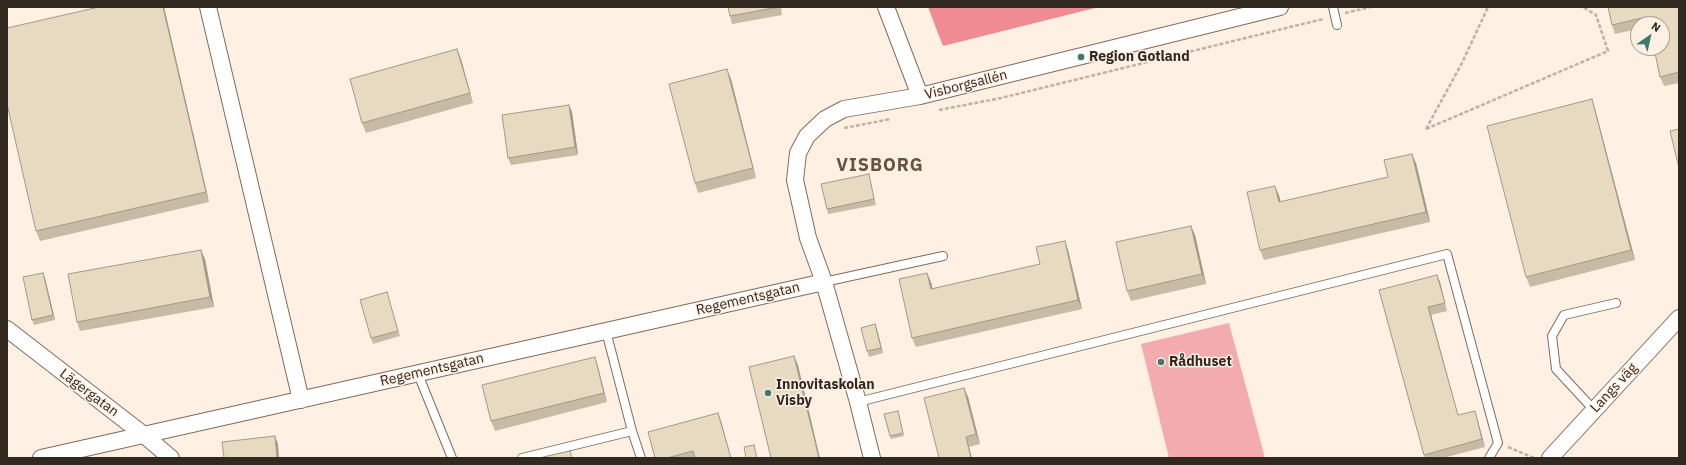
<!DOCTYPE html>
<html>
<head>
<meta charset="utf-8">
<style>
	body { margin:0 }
	#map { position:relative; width:1686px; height:465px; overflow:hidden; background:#fff0e4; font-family:"IBM Plex Sans",sans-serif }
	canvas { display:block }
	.frame { position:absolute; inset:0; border:8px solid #312820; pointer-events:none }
	.north { position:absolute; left:1630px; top:16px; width:40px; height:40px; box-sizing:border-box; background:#fff0e4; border:1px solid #ada096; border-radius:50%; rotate:34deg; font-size:11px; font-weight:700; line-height:16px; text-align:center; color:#312820 }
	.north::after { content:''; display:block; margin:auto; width:14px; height:18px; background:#397c6f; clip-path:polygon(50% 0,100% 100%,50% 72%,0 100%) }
</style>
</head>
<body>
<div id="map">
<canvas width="1686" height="465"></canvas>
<div class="frame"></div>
<div class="north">N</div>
</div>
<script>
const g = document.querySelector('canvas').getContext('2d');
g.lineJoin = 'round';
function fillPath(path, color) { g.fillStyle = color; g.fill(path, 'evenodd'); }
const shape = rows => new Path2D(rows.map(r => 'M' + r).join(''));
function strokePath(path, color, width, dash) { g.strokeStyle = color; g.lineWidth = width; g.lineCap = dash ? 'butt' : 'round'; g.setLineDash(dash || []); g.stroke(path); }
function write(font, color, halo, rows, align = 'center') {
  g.font = font + ' "IBM Plex Sans",sans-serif'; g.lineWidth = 3; g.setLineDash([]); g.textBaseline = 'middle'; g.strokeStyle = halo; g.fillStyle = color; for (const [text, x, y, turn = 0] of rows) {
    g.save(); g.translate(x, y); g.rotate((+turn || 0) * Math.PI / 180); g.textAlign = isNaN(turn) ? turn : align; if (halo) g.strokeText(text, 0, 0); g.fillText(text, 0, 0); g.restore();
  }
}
const green = shape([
	[1229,323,1265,458,1169,458,1141,344]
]);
const forest = shape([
	[928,7,1099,7,943,46]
]);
const path = shape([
	[1345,13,1371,7],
	[939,110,1001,98,1323,19],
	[844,128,891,119],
	[1426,129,1608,51,1596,15,1583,7],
	[1426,129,1462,63,1488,7],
	[1508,447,1534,458]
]);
const lane = shape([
	[1333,7,1337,25],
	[824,282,943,256],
	[418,374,452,458],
	[858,402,1447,254,1498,443,1489,458],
	[1594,410,1556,369,1552,336,1564,315,1616,303],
	[632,431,641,458],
	[522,458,632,431,606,331]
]);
const street = shape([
	[208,7,301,400],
	[886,7,920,96],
	[7,329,144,435,171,458],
	[41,458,824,282],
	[872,458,858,402,824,282,808,238,795,180,798,153,807,136,825,119,844,109,920,96,1280,7],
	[1550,458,1679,318]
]);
const wall = shape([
	[99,7,164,7,209,202,40,241,36,231],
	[728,7,781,7,782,15,732,24,730,16],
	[1679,7,1679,83,1664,86,1660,77,1662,24,1638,24,1638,29,1615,34,1612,25],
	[457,49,461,59,473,103,366,133,362,123],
	[731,79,756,178,698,193,695,183],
	[569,105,572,112,578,155,511,165,508,158],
	[1595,109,1635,260,1530,287,1526,277],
	[1416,163,1430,222,1264,260,1260,250,1279,195,1280,202,1388,177],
	[870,180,876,205,828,214,827,209],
	[1195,235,1206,284,1131,301,1127,291],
	[1065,241,1068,250,1082,309,916,347,912,338,927,273,931,282,932,289,1040,264],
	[205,259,214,307,80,331,77,322],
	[1437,275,1440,282,1447,311,1431,315,1458,415,1477,418,1485,447,1443,458,1425,458,1379,290],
	[45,278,55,320,34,325,32,320],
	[388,298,400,336,373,344,371,338],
	[875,324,883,353,869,357,867,351],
	[598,367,607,402,495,431,491,421],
	[964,388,968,397,980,444,969,447,939,458],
	[898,411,904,436,891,439,890,436],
	[721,421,731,458,655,458]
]);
const shadedWall = shape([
	[163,7,164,7,209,202,206,192],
	[457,49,461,59,473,103,470,93],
	[727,69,731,79,756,178,753,168],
	[1592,99,1595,109,1635,260,1631,250],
	[569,105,572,112,578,155,575,147],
	[1412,154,1416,163,1430,222,1426,212],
	[1275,186,1279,195,1283,212,1279,202],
	[1191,226,1195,235,1206,284,1202,274],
	[1065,241,1068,250,1082,309,1078,300],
	[201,250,205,259,214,307,210,297],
	[43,273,45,278,55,320,53,315],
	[927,273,931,282,935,299,931,289],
	[1437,275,1440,282,1447,311,1445,303],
	[1428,307,1431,315,1460,423,1458,415],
	[875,324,877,329,883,353,881,348],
	[794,356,798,365,820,458,819,458],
	[595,357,598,367,607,402,604,393],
	[964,388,968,397,980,444,976,434],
	[1475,411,1477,418,1485,447,1482,439],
	[718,413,721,421,731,458],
	[275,436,278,444,279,458,277,458],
	[966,437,969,447,972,458,971,458]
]);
const building = shape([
	[99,7,163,7,206,192,36,231,7,104,7,28,99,7],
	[728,7,779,7,730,16,728,7],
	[1608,7,1679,7,1679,72,1660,77,1654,48,1662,48,1662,24,1648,24,1646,17,1612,25,1608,7],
	[457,49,470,93,362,123,350,79,457,49],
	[727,69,753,168,695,183,669,84,727,69],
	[1592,99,1631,250,1526,277,1487,126,1592,99],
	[569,105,575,147,508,158,502,115,569,105],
	[1679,129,1679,168,1670,131,1679,129],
	[1412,154,1426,212,1260,250,1247,192,1275,186,1279,202,1388,177,1384,160,1412,154],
	[869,174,874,199,827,209,821,184,869,174],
	[1191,226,1202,274,1127,291,1116,242,1191,226],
	[1065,241,1078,300,912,338,899,279,927,273,931,289,1040,264,1036,247,1065,241],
	[201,250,210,297,77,322,68,274,201,250],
	[43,273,53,315,32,320,23,277,43,273],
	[1437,275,1445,303,1428,307,1458,415,1475,411,1482,439,1424,455,1379,290,1437,275],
	[387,292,398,331,371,338,360,300,387,292],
	[875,324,881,348,867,351,861,328,875,324],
	[794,356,819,458,771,458,749,367,794,356],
	[595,357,604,393,491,421,482,385,595,357],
	[964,388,976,434,966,437,971,458,939,458,924,398,964,388],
	[898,411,903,433,890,436,884,414,898,411],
	[718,413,731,458,695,458,693,451,667,458,655,458,648,432,718,413],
	[275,436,277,458,224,458,222,442,275,436],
	[754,445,757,458,746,458,744,447,754,445],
	[570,451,572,458,544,458,543,457,570,451]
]);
const markers = [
	[1081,57,4,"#397c6f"],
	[1161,362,4,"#397c6f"],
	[768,393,4,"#397c6f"]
];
const poiNames = [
	["Region Gotland",1089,57],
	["Rådhuset",1169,362],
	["Innovitaskolan",776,385],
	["Visby",776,401]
];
const streetNames = [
	["Visborgsallén",966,85,-14],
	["Regementsgatan",748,299,-13],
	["Regementsgatan",432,370,-13],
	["Langs väg",1614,388,-47],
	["Lägergatan",89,393,37]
];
const districtNames = [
	["VISBORG",880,166]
];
fillPath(green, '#f4abb0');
fillPath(forest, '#f08b94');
strokePath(lane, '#816b5a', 10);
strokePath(street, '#816b5a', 18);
strokePath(path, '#bfb1a7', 2.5, [4, 2]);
strokePath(lane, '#fff', 8);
strokePath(street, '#fff', 16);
fillPath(wall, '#c7bba5');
fillPath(shadedWall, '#a29986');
fillPath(building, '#e7dac0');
strokePath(building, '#a29986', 1);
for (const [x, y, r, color] of markers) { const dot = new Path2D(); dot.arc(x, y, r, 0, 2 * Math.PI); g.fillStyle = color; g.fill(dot); strokePath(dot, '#fff0e4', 1.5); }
write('bold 14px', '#312820', '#fff0e4', poiNames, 'left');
write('14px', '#312820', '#fff0e4', streetNames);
g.letterSpacing = '1px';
write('bold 18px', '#665241', '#fff0e4', districtNames);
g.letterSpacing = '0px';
</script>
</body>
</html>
